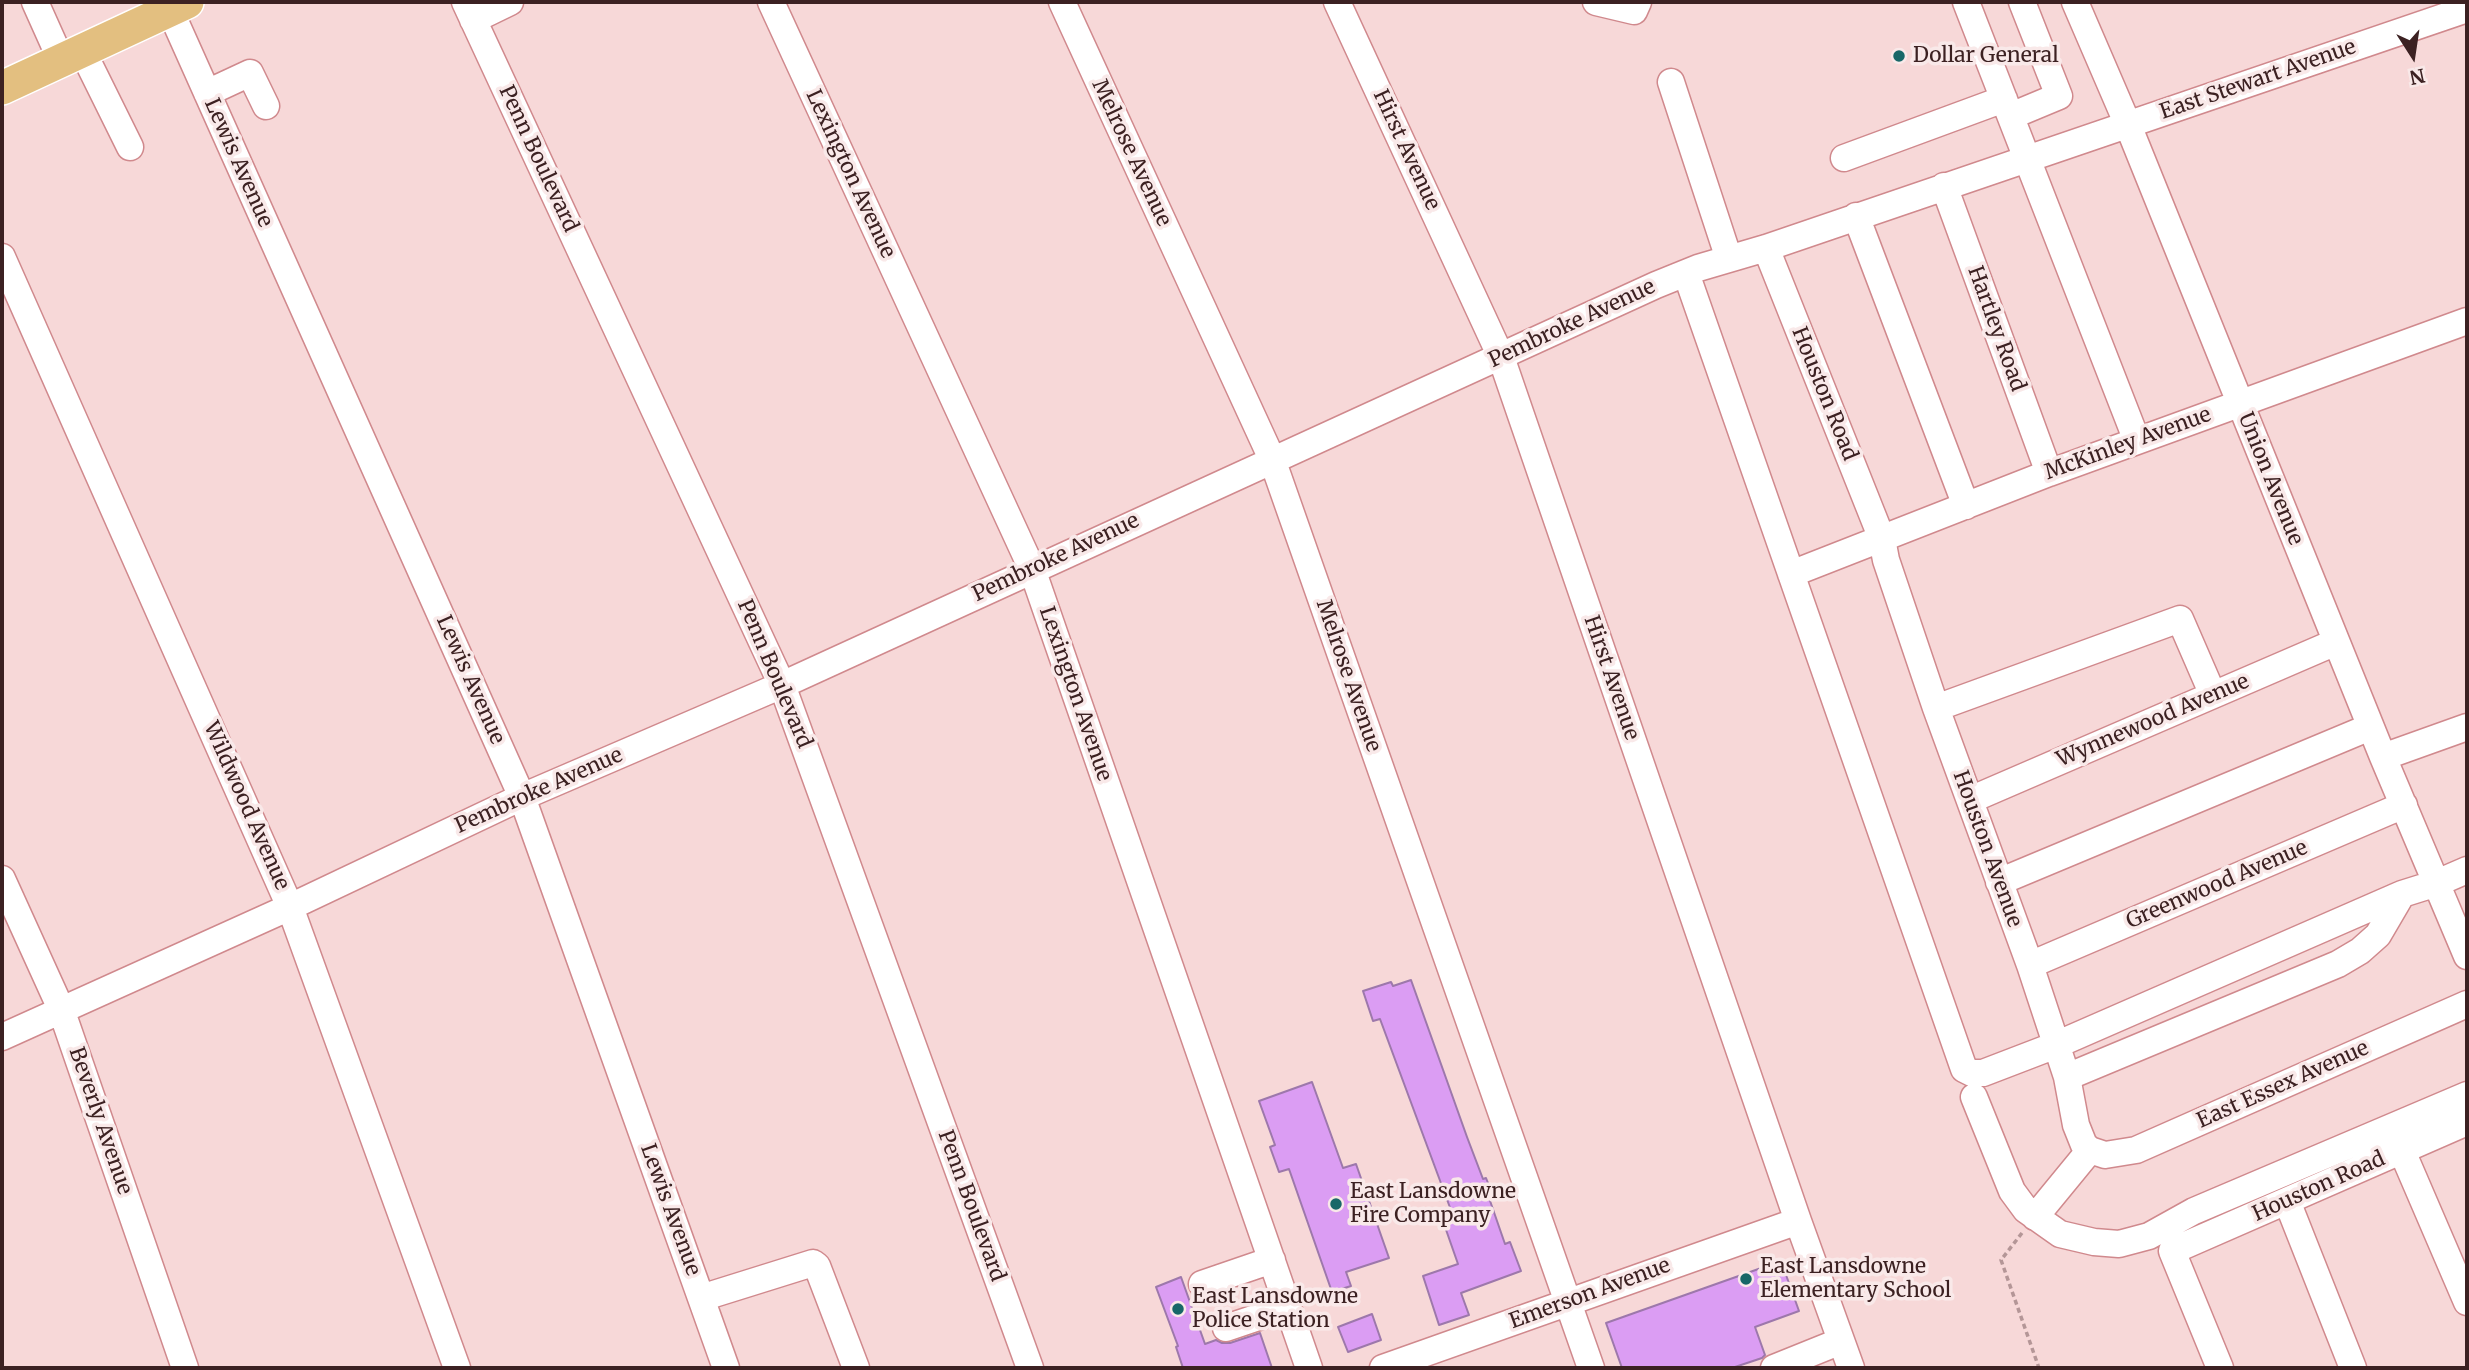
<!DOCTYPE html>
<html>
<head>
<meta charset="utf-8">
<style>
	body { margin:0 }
	#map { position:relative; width:2469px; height:1370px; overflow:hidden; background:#f7d8d8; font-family:Merriweather,serif }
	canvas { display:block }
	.frame { position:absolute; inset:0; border:4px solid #3c2122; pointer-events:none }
	.north { position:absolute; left:2378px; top:21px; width:70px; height:70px; -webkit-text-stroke:5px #f9e9e9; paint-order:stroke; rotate:168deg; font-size:19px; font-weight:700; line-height:28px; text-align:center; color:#3c2122 }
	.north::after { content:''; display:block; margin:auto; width:24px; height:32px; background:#3c2122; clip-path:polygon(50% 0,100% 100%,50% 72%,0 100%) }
</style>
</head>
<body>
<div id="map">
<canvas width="2469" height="1370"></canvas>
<div class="frame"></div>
<div class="north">N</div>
</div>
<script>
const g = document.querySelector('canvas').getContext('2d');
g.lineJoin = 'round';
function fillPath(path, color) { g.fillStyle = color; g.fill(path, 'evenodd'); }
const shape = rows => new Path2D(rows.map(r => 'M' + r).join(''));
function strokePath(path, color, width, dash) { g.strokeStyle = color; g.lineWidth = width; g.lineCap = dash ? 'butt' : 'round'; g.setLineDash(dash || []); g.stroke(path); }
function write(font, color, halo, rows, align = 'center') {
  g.font = font + ' Merriweather,serif'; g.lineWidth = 7; g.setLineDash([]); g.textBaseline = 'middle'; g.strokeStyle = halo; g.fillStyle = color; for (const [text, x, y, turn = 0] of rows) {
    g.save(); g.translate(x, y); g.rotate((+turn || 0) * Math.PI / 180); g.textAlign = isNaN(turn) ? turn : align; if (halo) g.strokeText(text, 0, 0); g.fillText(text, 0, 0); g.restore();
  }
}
const building = shape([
	[1411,980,1467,1137,1483,1179,1486,1178,1492,1193,1488,1195,1505,1244,1510,1242,1521,1271,1461,1293,1469,1315,1439,1325,1423,1276,1458,1264,1444,1224,1455,1221,1380,1019,1373,1021,1363,991,1391,982,1393,986,1411,980],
	[1312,1082,1343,1168,1356,1164,1389,1258,1346,1272,1351,1286,1332,1292,1289,1169,1279,1172,1270,1147,1275,1145,1259,1101,1312,1082],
	[1781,1261,1799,1311,1755,1327,1765,1355,1762,1358,1732,1368,1622,1368,1606,1323,1781,1261],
	[1181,1277,1205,1344,1216,1340,1222,1343,1230,1343,1260,1333,1272,1368,1183,1368,1176,1347,1178,1346,1156,1287,1181,1277],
	[1372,1314,1381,1340,1348,1352,1338,1327,1372,1314]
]);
const path = shape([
	[2022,1233,2001,1260,2039,1368]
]);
const minor = shape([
	[35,2,61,60],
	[465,2,782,685,1030,1368],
	[771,2,1032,569,1309,1368],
	[1062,2,1272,459,1591,1368],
	[1337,2,1501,357,1798,1221,1851,1368],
	[1596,2,1634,11,1638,2],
	[1966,2,2137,441],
	[2075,2,2128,125,2383,757,2467,956],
	[170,10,522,797,726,1368],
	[473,20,510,2],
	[82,50,130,147],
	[1671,82,1729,259],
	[207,93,250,73,266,106],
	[2011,116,2059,96,2022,2],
	[1844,158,2004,99],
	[1944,186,2049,473],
	[1856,216,1966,506],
	[1766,248,1882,539,1886,560,1936,708,2030,965,2067,1077,2076,1125,2084,1145,2090,1150,2105,1155,2136,1150,2467,1004],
	[2,257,290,907,457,1368],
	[1686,273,1964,1069,1972,1073,1983,1073,2056,1045,2402,894,2437,883,2467,870],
	[1791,574,2049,473,2467,321],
	[1936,708,2180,619,2213,695],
	[2383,757,2467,727],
	[1970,800,2336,642],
	[2,879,61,1009,185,1368],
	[1999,882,2370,727],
	[2030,965,2404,805],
	[2,1037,290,907,522,797,782,685,1656,285,1698,268,1766,248,2467,9],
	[2067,1077,2338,964,2360,951,2378,935,2402,894],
	[1974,1097,2012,1191,2026,1210,2060,1234,2094,1242,2119,1244,2149,1236,2194,1211,2467,1095],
	[2402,1151,2467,1302],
	[2287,1201,2353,1368],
	[2035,1217,2090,1150],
	[1202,1284,1272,1260],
	[701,1298,813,1263,817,1266,856,1368],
	[1226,1328,1288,1307],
	[1383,1368,1798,1221],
	[1774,1368,1841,1341],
	[2220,1368,2172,1251,2467,1122]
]);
const major = shape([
	[2,88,187,2]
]);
const markers = [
	[1899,56,7,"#186768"],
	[1336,1204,7,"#186768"],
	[1746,1279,7,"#186768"],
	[1178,1309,7,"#186768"]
];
const poiNames = [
	["Dollar General",1913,56],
	["East Lansdowne",1350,1192],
	["Fire Company",1350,1216],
	["East Lansdowne",1760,1267],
	["Elementary School",1760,1291],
	["East Lansdowne",1192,1297],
	["Police Station",1192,1321]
];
const streetNames = [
	["East Stewart Avenue",2258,80,-19],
	["Hirst Avenue",1406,150,65],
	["Melrose Avenue",1131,153,65],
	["Penn Boulevard",538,159,65],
	["Lewis Avenue",238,163,66],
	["Lexington Avenue",850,174,65],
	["Pembroke Avenue",1572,324,-25],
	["Hartley Road",1996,329,70],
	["Houston Road",1824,394,68],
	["McKinley Avenue",2128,444,-20],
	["Union Avenue",2270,479,68],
	["Pembroke Avenue",1056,558,-25],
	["Penn Boulevard",774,674,67],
	["Melrose Avenue",1348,676,71],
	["Hirst Avenue",1611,678,71],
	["Lewis Avenue",470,680,66],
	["Lexington Avenue",1075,694,71],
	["Wynnewood Avenue",2153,721,-23],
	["Pembroke Avenue",539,791,-24],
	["Wildwood Avenue",246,806,66],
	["Houston Avenue",1987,849,70],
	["Greenwood Avenue",2217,885,-23],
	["East Essex Avenue",2283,1085,-24],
	["Beverly Avenue",100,1121,71],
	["Houston Road",2319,1187,-24],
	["Penn Boulevard",971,1206,70],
	["Lewis Avenue",670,1210,70],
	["Emerson Avenue",1590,1294,-20]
];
fillPath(building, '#db9df3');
strokePath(building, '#9d78ab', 2);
strokePath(minor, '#d0898d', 29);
strokePath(major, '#fff', 36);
strokePath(path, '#b49697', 3.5, [5, 3.5]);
strokePath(minor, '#fff', 26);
strokePath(major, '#e3bf80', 33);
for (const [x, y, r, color] of markers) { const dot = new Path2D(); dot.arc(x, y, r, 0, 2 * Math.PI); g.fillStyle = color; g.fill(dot); strokePath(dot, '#f9e9e9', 2.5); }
write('21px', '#3c2122', '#f9e9e9', poiNames, 'left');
write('21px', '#3c2122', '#f9e9e9', streetNames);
</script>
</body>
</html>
